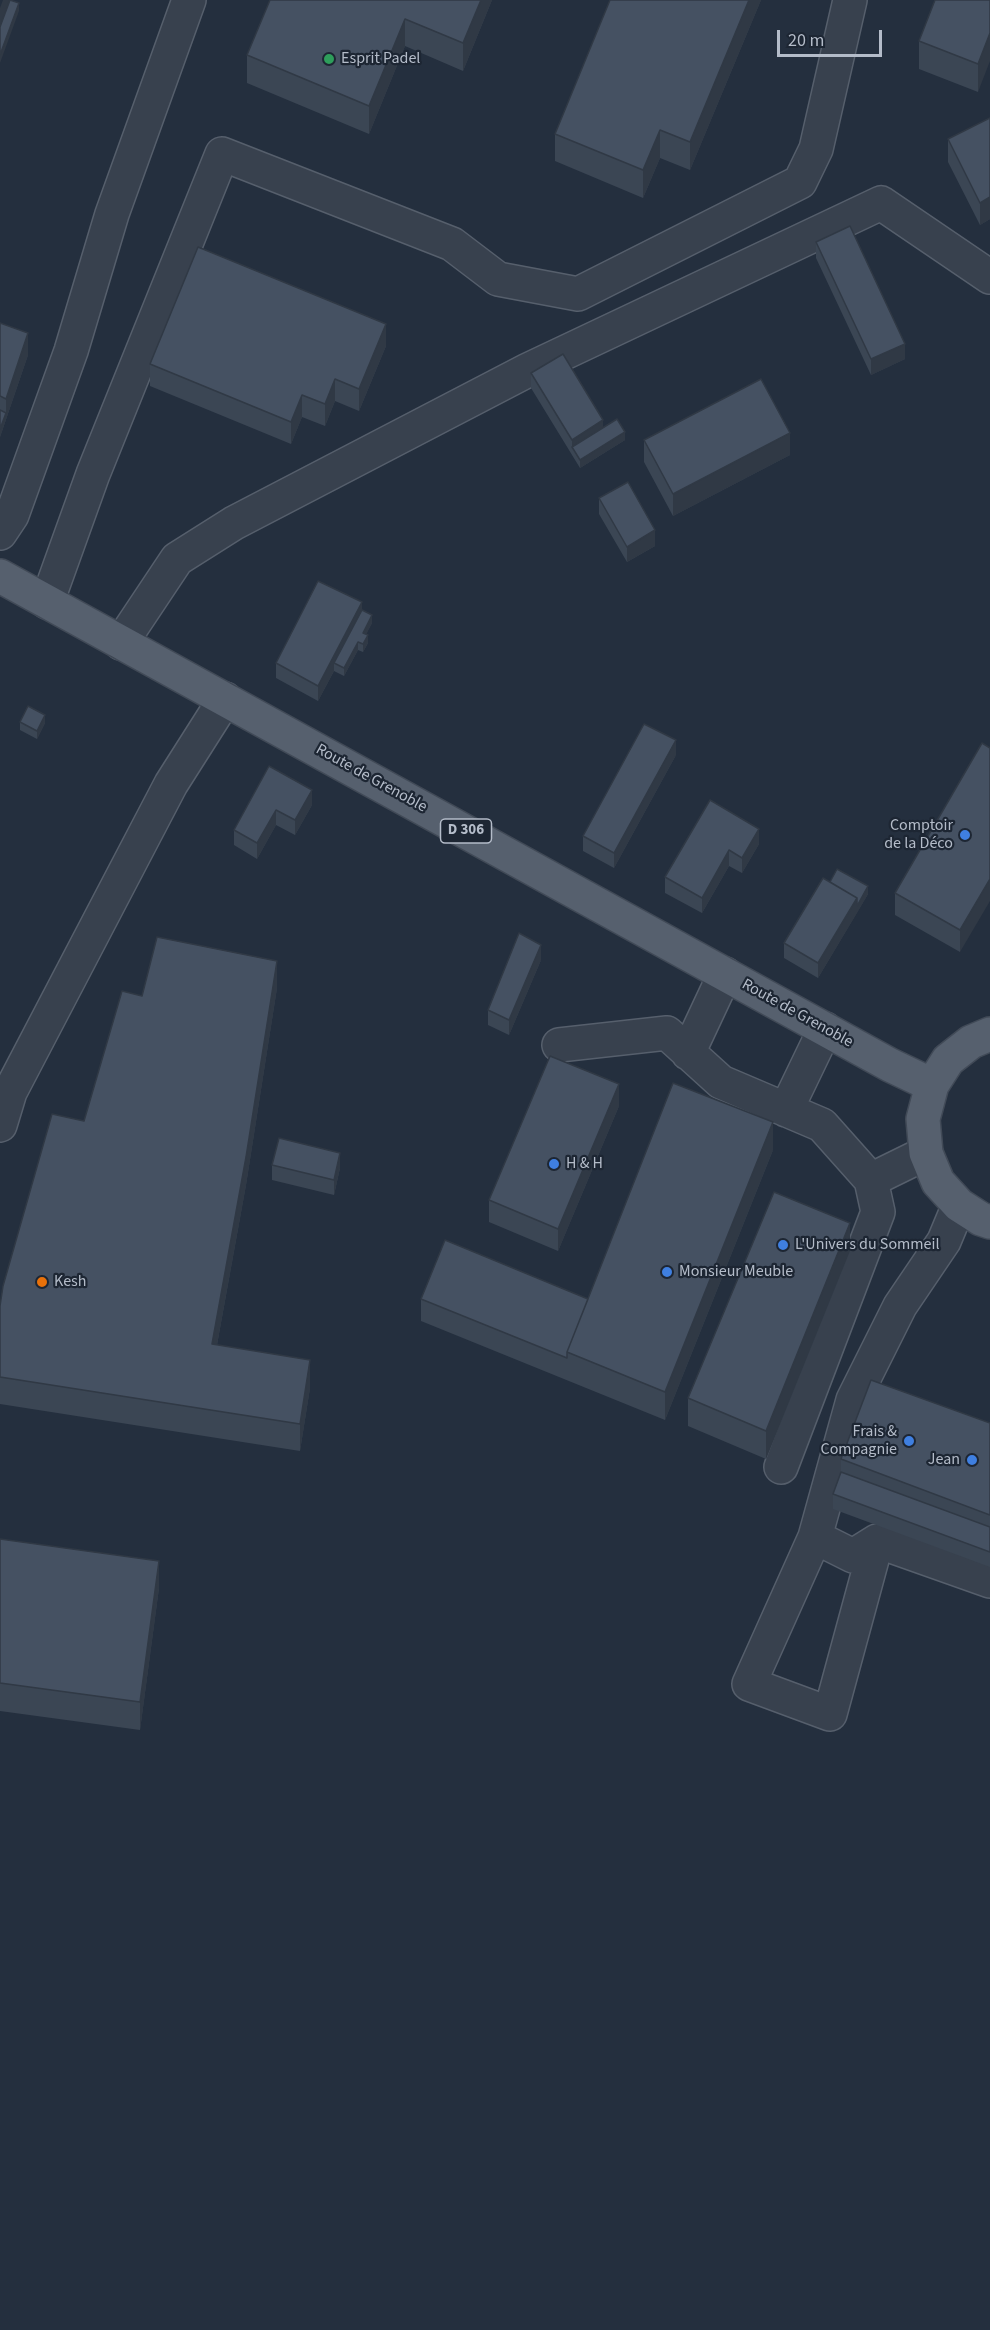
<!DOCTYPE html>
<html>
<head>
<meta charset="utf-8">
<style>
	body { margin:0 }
	#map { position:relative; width:990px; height:2330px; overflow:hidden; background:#242f3e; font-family:"Source Sans 3",sans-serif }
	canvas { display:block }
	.scale { position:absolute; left:777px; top:30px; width:105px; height:27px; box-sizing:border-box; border:3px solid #b4bcc9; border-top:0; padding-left:8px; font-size:18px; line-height:21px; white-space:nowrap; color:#b4bcc9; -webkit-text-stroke:4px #1d2633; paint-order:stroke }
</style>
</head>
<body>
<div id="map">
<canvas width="990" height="2330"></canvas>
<div class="scale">20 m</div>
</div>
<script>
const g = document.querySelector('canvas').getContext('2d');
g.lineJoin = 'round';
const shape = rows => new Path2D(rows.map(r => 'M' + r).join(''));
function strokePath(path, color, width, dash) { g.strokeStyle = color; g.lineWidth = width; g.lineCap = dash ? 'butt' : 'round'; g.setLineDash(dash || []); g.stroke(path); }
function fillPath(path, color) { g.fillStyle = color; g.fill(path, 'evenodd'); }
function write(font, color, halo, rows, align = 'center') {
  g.font = font + ' "Source Sans 3",sans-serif'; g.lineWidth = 4.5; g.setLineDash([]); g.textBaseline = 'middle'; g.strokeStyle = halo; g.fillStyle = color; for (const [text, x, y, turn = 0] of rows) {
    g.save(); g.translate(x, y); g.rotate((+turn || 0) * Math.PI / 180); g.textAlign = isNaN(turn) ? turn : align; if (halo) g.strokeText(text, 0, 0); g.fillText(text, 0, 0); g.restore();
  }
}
const minor = shape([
	[0,533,12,515,71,351,112,214,189,0],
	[47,602,93,474,222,154,452,244,498,279,578,294,800,182,816,149,850,0],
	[121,643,177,559,234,523,528,370,881,203,990,277],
	[559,1045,667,1033,721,1082,822,1125,871,1180,878,1212,781,1467],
	[688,1053,725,974],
	[786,1110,825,1029],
	[0,1125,10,1092,171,784,225,699],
	[871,1180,926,1153],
	[959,1205,944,1241,900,1306,853,1400,815,1537,749,1684,830,1714,877,1541,990,1581],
	[815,1537,853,1556,877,1541]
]);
const major = shape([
	[0,576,890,1065,932,1085],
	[990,1034,971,1042,948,1060,932,1085,923,1119,926,1153,938,1182,959,1205,981,1219,990,1222]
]);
const wall = shape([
	[270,0,492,0,463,71,405,46,369,134,247,83,247,55],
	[610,0,761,0,690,170,660,158,643,198,555,161,555,134],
	[990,0,978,92,919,69,919,41],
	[990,118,990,219,980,225,948,162,948,139],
	[816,242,905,359,871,375,816,258],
	[0,323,28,355,0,437],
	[386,346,359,411,335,401,325,426,302,417,291,444,150,386,150,364],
	[531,373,603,428,625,440,580,468,531,388],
	[644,440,790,455,673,516,644,462],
	[599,498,655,546,627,562,599,514],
	[362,610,372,623,366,634,368,643,363,652,358,650,344,676,334,671,318,701,276,678,276,663],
	[20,722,45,723,37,739,20,730],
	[982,743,960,952,895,915,895,893],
	[676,755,614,868,583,851,583,836],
	[269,766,312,805,295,835,276,825,257,859,234,845,234,830],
	[710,800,759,844,742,873,729,866,702,913,665,893,665,877],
	[830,882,868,894,818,978,784,958,784,943],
	[541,960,509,1035,488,1025,488,1010],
	[277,988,246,1185,217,1345,310,1388,300,1451,0,1404,0,1306,142,996],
	[619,1106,558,1251,489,1222,489,1200],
	[773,1150,665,1420,421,1321,421,1299,588,1299],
	[272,1165,340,1168,334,1195,272,1180],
	[850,1251,766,1459,688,1426,688,1398],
	[990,1423,990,1567,833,1509,833,1494,841,1472,841,1459],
	[0,1539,159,1588,140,1730,0,1711]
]);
const shadedWall = shape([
	[3,0,13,0,0,36,0,8],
	[481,0,492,0,463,71,463,43],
	[749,0,761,0,690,170,690,142],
	[19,3,19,11,0,63,0,55],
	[405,19,405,46,369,134,369,106],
	[990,33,990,61,978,92,978,64],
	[660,130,660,158,643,198,643,170],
	[990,197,990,219,980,225,980,203],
	[386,324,386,346,359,411,359,389],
	[28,333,28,355,0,437,0,429,6,413,6,399],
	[905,344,905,359,871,375,871,359],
	[335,379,335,401,325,426,325,404],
	[302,395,302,417,291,444,291,422],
	[603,420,603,435,572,447,572,440],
	[625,432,625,440,580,468,580,460],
	[790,433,790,455,673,516,673,494],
	[655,530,655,546,627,562,627,547],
	[362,602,362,618,334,663,334,671,318,701,318,686],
	[372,615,372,623,363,641,363,633],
	[368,635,368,643,363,652,363,644],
	[358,642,358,650,344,676,344,668],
	[45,715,45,723,37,739,37,731],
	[676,740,676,755,614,868,614,853],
	[312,790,312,805,295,835,295,820],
	[276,810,276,825,257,859,257,843],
	[759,829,759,844,742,873,742,858],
	[729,850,729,866,702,913,702,898],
	[990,879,990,901,960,952,960,930],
	[868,886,868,894,857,913,857,906],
	[857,898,857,913,818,978,818,963],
	[541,945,541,960,509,1035,509,1020],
	[277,961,277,988,246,1185,212,1372,212,1344],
	[619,1084,619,1106,558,1251,558,1229],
	[773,1122,773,1150,665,1420,665,1392],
	[340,1153,340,1168,334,1195,334,1180],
	[850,1223,850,1251,766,1459,766,1431],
	[310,1360,310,1388,300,1451,300,1424],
	[159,1561,159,1588,140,1730,140,1702]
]);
const building = shape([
	[10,0,19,3,0,55,0,27,10,0],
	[270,0,481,0,463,43,405,19,369,106,247,55,270,0],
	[610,0,749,0,690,142,660,130,643,170,555,134,610,0],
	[935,0,990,0,990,33,978,64,919,41,935,0],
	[990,118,990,197,980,203,948,139,990,118],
	[850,226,905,344,871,359,816,242,850,226],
	[198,247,386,324,359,389,335,379,325,404,302,395,291,422,150,364,198,247],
	[0,323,28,333,6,399,0,396,0,323],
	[563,354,603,420,572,440,531,373,563,354],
	[761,379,790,433,673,494,644,440,761,379],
	[0,410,6,413,0,429,0,410],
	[617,419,625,432,580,460,572,447,617,419],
	[628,482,655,530,627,547,599,498,628,482],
	[318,581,362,602,318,686,276,663,318,581],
	[362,610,372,615,363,633,368,635,363,644,358,642,344,668,334,663,362,610],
	[28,706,45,715,37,731,20,722,28,706],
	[644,724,676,740,614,853,583,836,644,724],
	[982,743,990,748,990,879,960,930,895,893,982,743],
	[269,766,312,790,295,820,276,810,257,843,234,830,269,766],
	[710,800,759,829,742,858,729,850,702,898,665,877,710,800],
	[837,869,868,886,857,906,857,898,830,882,837,869],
	[823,878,857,898,818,963,784,943,823,878],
	[519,933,541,945,509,1020,488,1010,519,933],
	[157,937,277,961,246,1157,212,1344,310,1360,300,1424,0,1377,0,1306,3,1286,52,1114,84,1121,122,991,142,996,157,937],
	[550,1056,619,1084,558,1229,489,1200,550,1056],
	[673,1083,773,1122,665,1392,567,1352,673,1083],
	[279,1138,340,1153,334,1180,272,1165,279,1138],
	[774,1192,850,1223,766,1431,688,1398,774,1192],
	[445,1240,588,1299,567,1352,567,1358,421,1299,445,1240],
	[871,1380,990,1423,990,1515,841,1459,871,1380],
	[841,1472,990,1527,990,1552,833,1494,841,1472],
	[0,1539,159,1561,140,1702,0,1683,0,1539]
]);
const markers = [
	[329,59,6,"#2e9e5b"],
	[965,835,6,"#3f7fe0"],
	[554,1164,6,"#3f7fe0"],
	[783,1245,6,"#3f7fe0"],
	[667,1272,6,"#3f7fe0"],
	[42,1282,6,"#e8710a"],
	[909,1441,6,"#3f7fe0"],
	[972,1460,6,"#3f7fe0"]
];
const shields = [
	[466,831,51]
];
const shieldNames = [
	["D 306",466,831]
];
const poiNames = [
	["Esprit Padel",341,59],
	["Comptoir",953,826,"right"],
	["de la Déco",953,844,"right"],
	["H & H",566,1164],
	["L'Univers du Sommeil",795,1245],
	["Monsieur Meuble",679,1272],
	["Kesh",54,1282],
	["Frais &",897,1432,"right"],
	["Compagnie",897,1450,"right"],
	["Jean",960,1460,"right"]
];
const streetNames = [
	["Route de Grenoble",371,779,29],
	["Route de Grenoble",797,1014,29]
];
strokePath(minor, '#565f6c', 36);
strokePath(major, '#414a57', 36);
strokePath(minor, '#38414e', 33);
strokePath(major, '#56606e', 33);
fillPath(wall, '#3b4654');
fillPath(shadedWall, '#303945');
fillPath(building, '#455162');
strokePath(building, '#303945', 1.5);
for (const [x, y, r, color] of markers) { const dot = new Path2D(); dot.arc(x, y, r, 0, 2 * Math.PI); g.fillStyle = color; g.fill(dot); strokePath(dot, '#1d2633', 2); }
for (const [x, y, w] of shields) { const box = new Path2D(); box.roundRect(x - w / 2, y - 12, w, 24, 4.5); g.fillStyle = '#1d2633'; g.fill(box); strokePath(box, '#b4bcc9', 1.5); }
write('bold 15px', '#b4bcc9', null, shieldNames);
write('16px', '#b4bcc9', '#1d2633', poiNames, 'left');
write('16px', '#b4bcc9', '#1d2633', streetNames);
</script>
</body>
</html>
